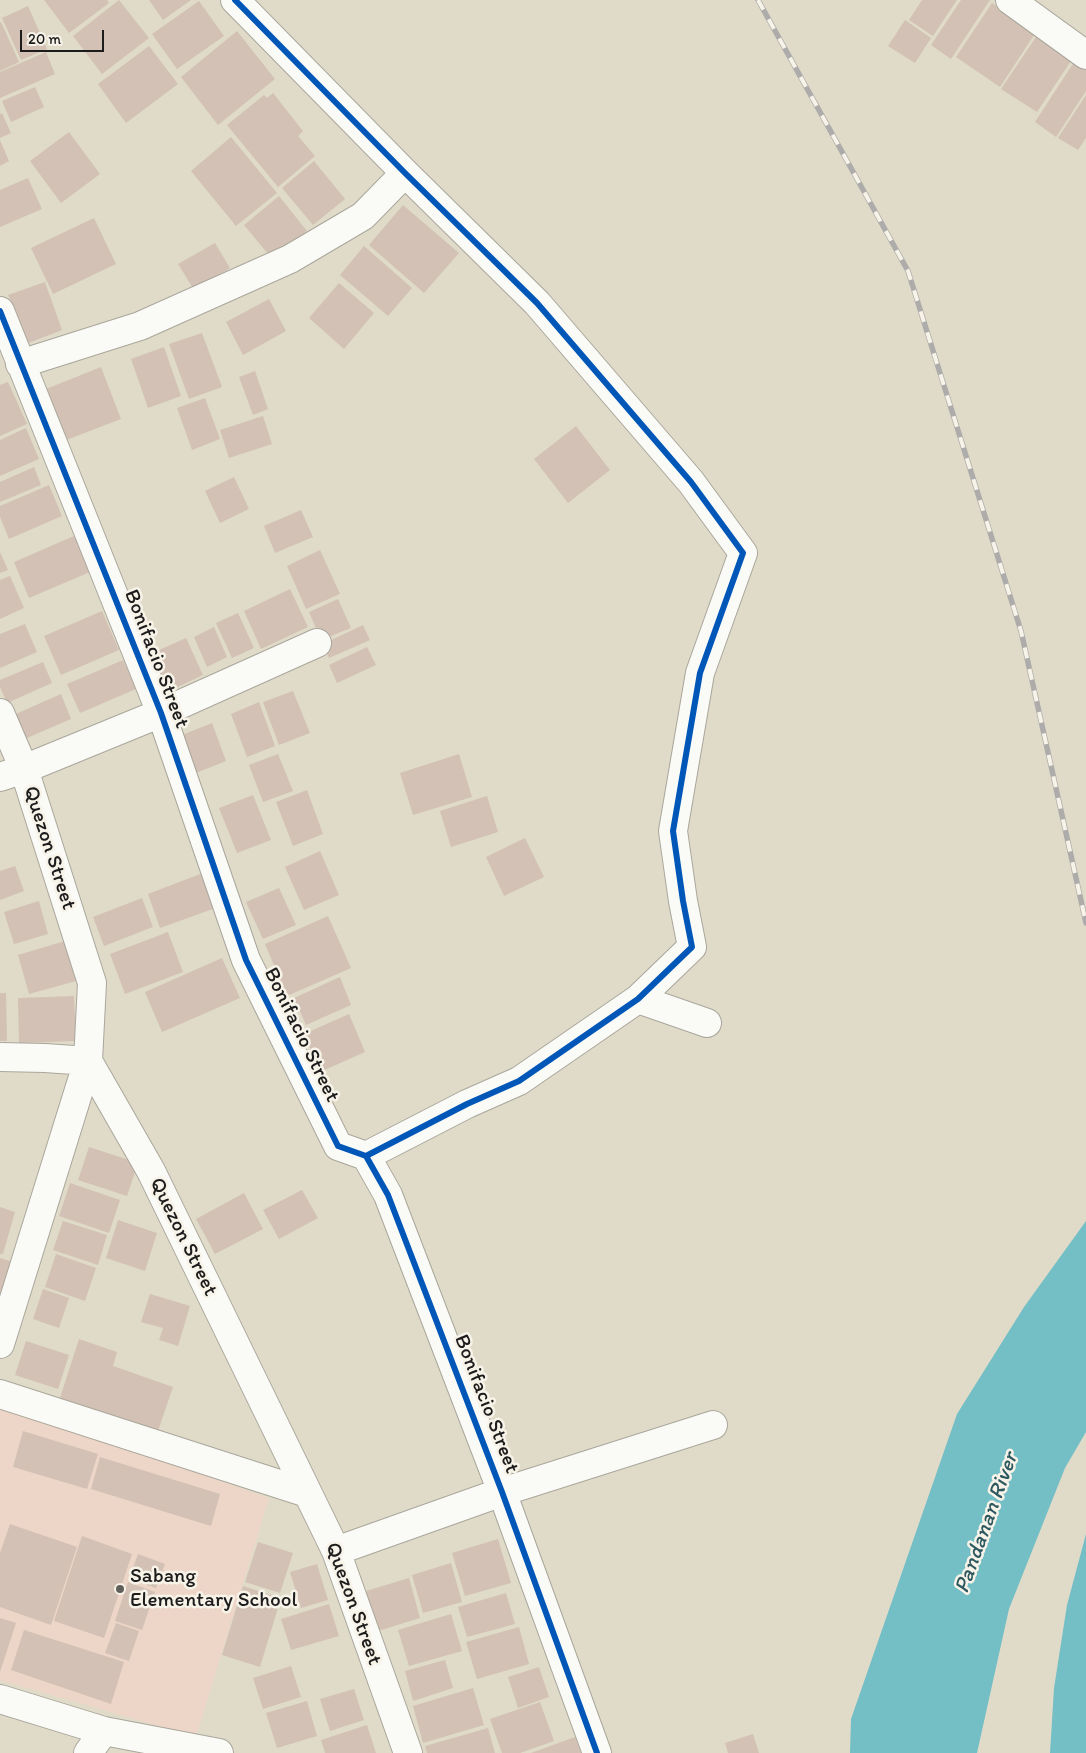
<!DOCTYPE html>
<html>
<head>
<meta charset="utf-8">
<style>
	body { margin:0 }
	#map { position:relative; width:1086px; height:1753px; overflow:hidden; background:#e0dbc9; font-family:Itim,sans-serif }
	canvas { display:block }
	.scale { position:absolute; left:20px; top:30px; width:84px; height:22px; box-sizing:border-box; border:2px solid #1c1c1c; border-top:0; padding-left:6px; font-size:15px; line-height:18px; white-space:nowrap; color:#1c1c1c; -webkit-text-stroke:4px #f7f3e8; paint-order:stroke }
</style>
</head>
<body>
<div id="map">
<canvas width="1086" height="1753"></canvas>
<div class="scale">20 m</div>
</div>
<script>
const g = document.querySelector('canvas').getContext('2d');
g.lineJoin = 'round';
function fillPath(path, color) { g.fillStyle = color; g.fill(path, 'evenodd'); }
const shape = rows => new Path2D(rows.map(r => 'M' + r).join(''));
function strokePath(path, color, width, dash) { g.strokeStyle = color; g.lineWidth = width; g.lineCap = dash ? 'butt' : 'round'; g.setLineDash(dash || []); g.stroke(path); }
function write(font, color, halo, rows, align = 'center') {
  g.font = font + ' Itim,sans-serif'; g.lineWidth = 5; g.setLineDash([]); g.textBaseline = 'middle'; g.strokeStyle = halo; g.fillStyle = color; for (const [text, x, y, turn = 0] of rows) {
    g.save(); g.translate(x, y); g.rotate((+turn || 0) * Math.PI / 180); g.textAlign = isNaN(turn) ? turn : align; if (halo) g.strokeText(text, 0, 0); g.fillText(text, 0, 0); g.restore();
  }
}
const built = shape([
	[0,1404,269,1498,196,1737,0,1680]
]);
const water = shape([
	[1086,1221,1086,1432,1065,1468,1009,1609,977,1753,850,1753,851,1719,957,1414,1024,1307],
	[1086,1534,1086,1753,1050,1753,1054,1688,1067,1605]
]);
const building = shape([
	[44,0,107,0,109,3,69,33],
	[119,0,149,38,102,74,73,36],
	[149,0,191,0,163,20],
	[922,0,957,0,933,36,909,20],
	[961,0,990,0,951,59,931,45],
	[199,1,224,36,177,69,152,34],
	[992,3,1036,32,1000,87,956,57],
	[28,6,47,49,21,60,2,18],
	[905,20,931,38,915,63,888,46],
	[1,22,19,62,0,71,0,23],
	[237,31,275,79,218,125,181,77],
	[1038,34,1073,58,1037,112,1001,89],
	[149,46,178,84,126,123,98,84],
	[46,52,55,74,0,98,0,72],
	[1076,59,1086,66,1086,91,1056,137,1035,122],
	[35,87,44,107,11,122,2,101],
	[273,93,303,131,298,136,315,156,278,187,227,125,264,95,267,98],
	[1086,95,1086,138,1078,150,1058,138],
	[2,113,11,133,0,138,0,114],
	[69,132,100,174,61,203,30,161],
	[231,137,277,193,236,226,191,171],
	[0,140,9,161,0,166],
	[314,161,345,199,313,225,282,188],
	[28,178,42,209,0,227,0,190],
	[279,196,307,231,273,260,244,225],
	[403,205,459,253,424,293,369,245],
	[94,218,116,264,53,294,31,248],
	[215,243,230,268,194,290,178,264],
	[364,246,412,288,388,316,340,275],
	[45,282,62,330,26,344,8,295],
	[339,283,374,313,344,349,309,318],
	[269,299,286,331,243,355,226,322],
	[202,333,222,387,189,399,169,344],
	[164,347,181,396,148,408,131,359],
	[101,367,121,419,61,442,41,391],
	[255,371,268,409,253,415,239,377],
	[8,382,27,424,0,436,0,385],
	[205,398,220,439,192,450,177,408],
	[263,416,272,444,229,458,220,430],
	[576,426,610,470,568,503,534,459],
	[26,428,39,459,0,476,0,440],
	[34,467,41,485,0,502,0,482],
	[234,477,249,509,220,523,205,491],
	[49,485,62,516,9,539,0,517,0,506],
	[301,510,313,537,275,553,264,526],
	[74,536,90,572,29,598,14,562],
	[320,550,340,594,306,609,287,566],
	[0,552,8,570,0,573],
	[10,576,24,608,0,619,0,580],
	[290,589,308,627,261,649,244,611],
	[338,599,351,628,321,640,309,612],
	[102,611,119,650,61,675,44,636],
	[238,613,254,648,232,658,216,623],
	[25,624,37,652,0,668,0,634],
	[363,625,370,640,329,658,323,644],
	[214,627,227,657,207,667,194,637],
	[186,638,203,675,167,692,150,654],
	[367,647,376,665,337,683,329,665],
	[123,660,136,689,80,713,67,684],
	[43,662,52,683,7,703,0,687,0,680],
	[293,691,310,733,279,745,263,702],
	[61,694,71,719,20,741,9,717],
	[259,702,275,746,247,757,231,714],
	[212,723,226,761,196,773,182,735],
	[278,754,293,791,263,802,249,765],
	[459,754,472,797,413,815,400,773],
	[307,790,323,834,293,846,276,802],
	[253,795,271,840,237,853,219,808],
	[487,796,498,832,451,847,440,811],
	[525,838,544,877,504,896,486,857],
	[320,851,339,895,304,910,285,867],
	[15,866,24,891,0,900,0,871],
	[208,871,221,906,160,928,148,894],
	[279,888,296,925,263,939,246,902],
	[142,898,153,927,104,946,93,917],
	[39,901,48,934,14,944,4,912],
	[328,916,351,968,287,996,265,944],
	[168,932,183,972,125,994,110,954],
	[65,941,76,981,29,994,18,955],
	[222,958,240,998,162,1032,145,992],
	[340,977,351,1005,306,1025,294,998],
	[0,993,6,993,7,1041,0,1041],
	[74,996,76,1041,19,1043,18,998],
	[349,1014,365,1052,320,1072,304,1034],
	[89,1147,138,1163,127,1196,78,1180],
	[70,1183,120,1200,109,1233,59,1216],
	[302,1190,318,1218,279,1239,263,1210],
	[244,1193,263,1229,215,1254,196,1219],
	[0,1207,15,1212,3,1254,0,1254],
	[118,1220,157,1233,145,1271,106,1258],
	[63,1221,107,1235,98,1265,53,1250],
	[56,1254,96,1268,85,1301,45,1287],
	[0,1258,20,1264,0,1300],
	[43,1289,69,1298,59,1328,33,1319],
	[150,1294,190,1306,178,1346,159,1340,163,1328,141,1322],
	[79,1339,117,1352,113,1366,173,1387,158,1431,60,1398],
	[26,1341,69,1355,58,1389,15,1375],
	[23,1431,98,1454,87,1489,13,1467],
	[100,1457,220,1494,211,1526,91,1489],
	[10,1524,77,1547,51,1625,0,1607,0,1553],
	[82,1536,132,1554,104,1638,54,1621],
	[498,1539,511,1583,465,1596,452,1553],
	[258,1542,293,1553,280,1593,245,1582],
	[138,1554,165,1564,156,1588,129,1579],
	[451,1563,462,1602,423,1613,412,1575],
	[317,1564,328,1600,301,1608,290,1572],
	[409,1578,420,1618,378,1631,366,1591],
	[128,1582,155,1592,142,1630,115,1621],
	[243,1586,281,1598,260,1667,222,1655],
	[506,1593,515,1624,467,1637,458,1607],
	[329,1604,339,1636,291,1650,281,1619],
	[451,1614,462,1651,409,1666,398,1630],
	[0,1618,16,1623,0,1672],
	[116,1623,139,1631,129,1661,105,1653],
	[519,1627,529,1664,477,1679,466,1642],
	[24,1630,124,1662,111,1704,11,1670],
	[445,1660,453,1688,413,1701,405,1671],
	[291,1666,301,1697,263,1709,253,1678],
	[539,1667,549,1697,518,1708,508,1677],
	[473,1688,484,1725,423,1743,413,1706],
	[354,1689,364,1720,330,1731,320,1699],
	[307,1701,317,1736,277,1748,266,1713],
	[540,1702,554,1741,520,1753,502,1753,490,1719],
	[367,1725,376,1753,325,1753,321,1740],
	[488,1728,495,1753,427,1753,425,1746],
	[753,1734,759,1753,728,1753,725,1743],
	[575,1737,581,1753,531,1753]
]);
const minor = shape([
	[235,0,405,173,537,303,691,482,743,553,700,673,673,831,683,901,692,947,638,999,519,1081,467,1104,366,1156],
	[1010,0,1086,55],
	[0,311,161,713,246,960,338,1146,366,1156,388,1195,502,1492,597,1753],
	[20,364,140,326,290,259,363,216,405,173],
	[0,713,24,769,92,983,88,1061,151,1171,336,1551,408,1753],
	[0,777,24,769,161,713,317,643],
	[638,999,707,1023],
	[0,1057,45,1058,88,1061,0,1344],
	[0,1394,307,1493],
	[336,1551,502,1492,713,1425],
	[0,1699,104,1731,219,1753],
	[88,1753,104,1731]
]);
const rail = shape([
	[758,0,908,271,1021,631,1086,923]
]);
const cycleway = shape([
	[235,0,405,173,537,303,691,482,743,553,700,673,673,831,683,901,692,947,638,999,519,1081,467,1104,366,1156],
	[0,311,161,713,246,960,338,1146,366,1156,388,1195,502,1492,597,1753]
]);
const markers = [
	[120,1589,5,"#615f59"]
];
const streetNames = [
	["Bonifacio Street",156,659,69],
	["Quezon Street",49,848,72],
	["Bonifacio Street",301,1035,64],
	["Quezon Street",183,1237,64],
	["Bonifacio Street",486,1404,69],
	["Quezon Street",353,1604,70]
];
const poiNames = [
	["Sabang",130,1577],
	["Elementary School",130,1601]
];
const waterNames = [
	["Pandanan River",987,1523,-70]
];
fillPath(built, '#edd6c7');
fillPath(water, '#74bec6');
fillPath(building, '#d2c1b4');
strokePath(minor, '#a9a69b', 30);
strokePath(minor, '#fafaf7', 28);
strokePath(rail, '#adacaa', 5.5);
strokePath(rail, '#f7f3e8', 4, [11]);
strokePath(cycleway, '#0057b8', 6);
for (const [x, y, r, color] of markers) { const dot = new Path2D(); dot.arc(x, y, r, 0, 2 * Math.PI); g.fillStyle = color; g.fill(dot); strokePath(dot, '#f7f3e8', 2); }
write('21px', '#1c1c1c', '#f7f3e8', streetNames);
write('21px', '#1c1c1c', '#f7f3e8', poiNames, 'left');
write('italic 22px', '#2d5860', '#f7f3e8', waterNames);
</script>
</body>
</html>
